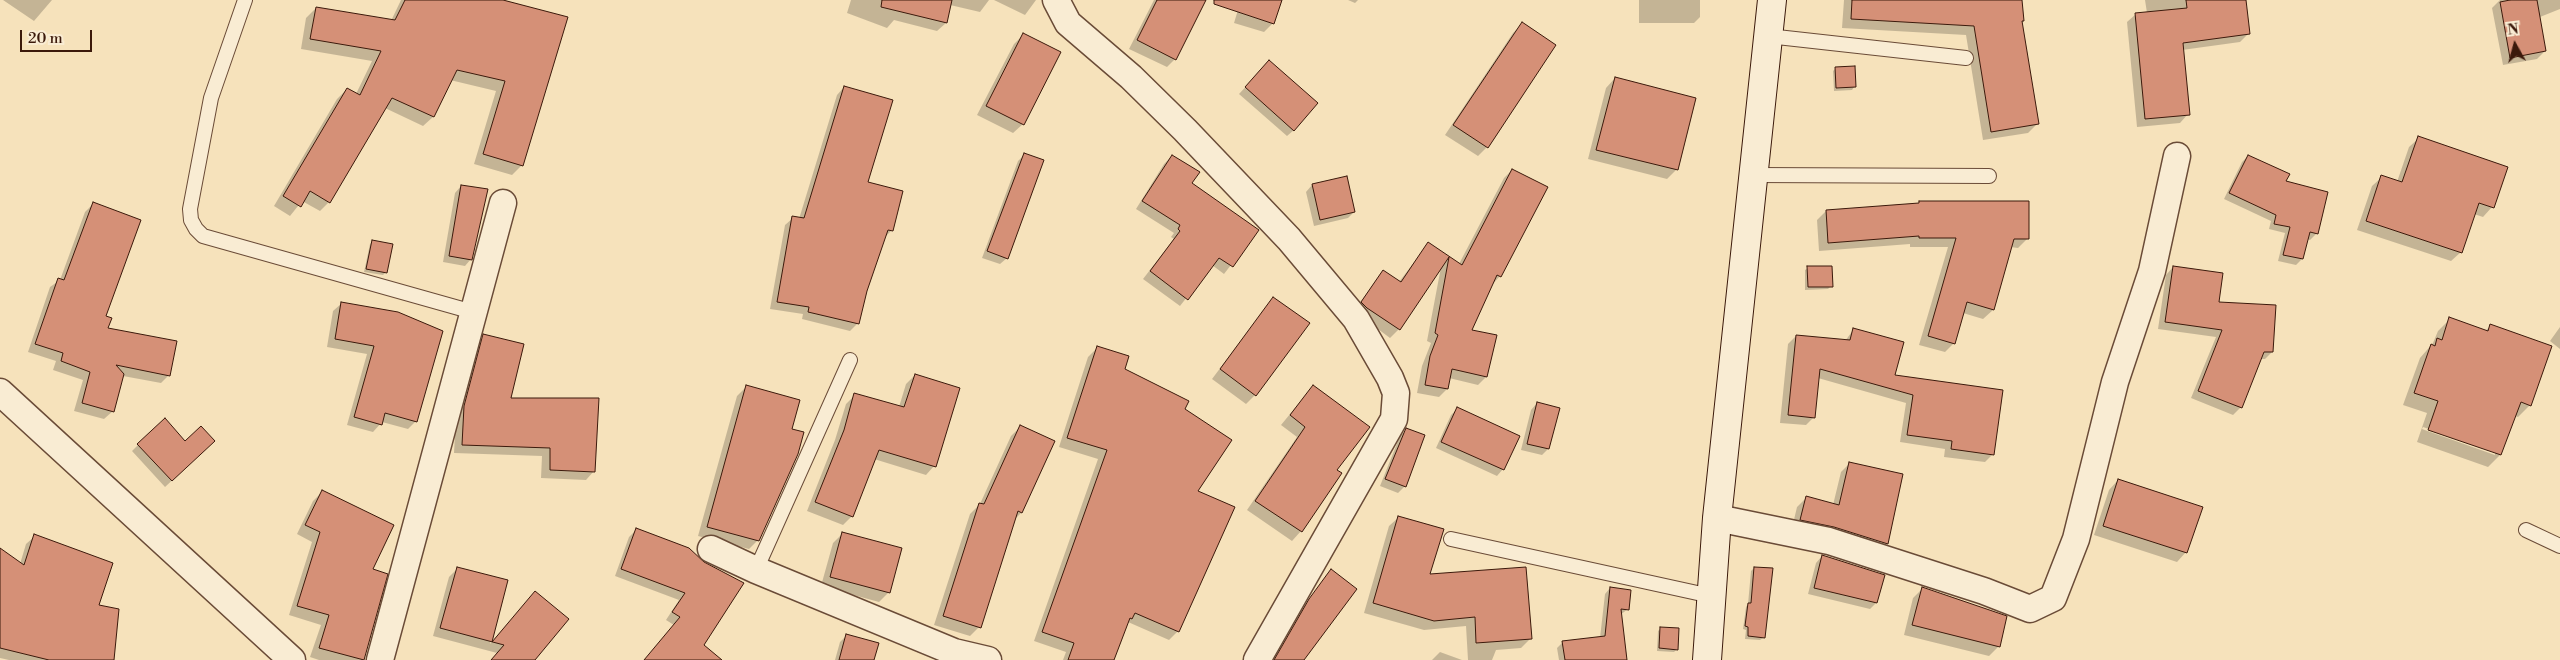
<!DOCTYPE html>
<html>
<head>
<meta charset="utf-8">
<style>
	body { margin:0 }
	#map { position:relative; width:2560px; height:660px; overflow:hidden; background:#f6e2bb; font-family:"Libre Bodoni",serif }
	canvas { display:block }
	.north { position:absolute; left:2490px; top:20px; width:50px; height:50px; -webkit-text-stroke:4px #f9ecd3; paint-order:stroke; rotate:353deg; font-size:14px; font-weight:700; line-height:20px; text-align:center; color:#3b190b }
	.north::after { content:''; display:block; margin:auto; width:18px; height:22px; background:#3b190b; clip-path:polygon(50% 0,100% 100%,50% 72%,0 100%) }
	.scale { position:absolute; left:20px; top:30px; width:72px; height:22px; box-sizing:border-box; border:2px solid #3b190b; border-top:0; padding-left:6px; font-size:15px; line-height:18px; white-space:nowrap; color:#3b190b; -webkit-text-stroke:4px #f9ecd3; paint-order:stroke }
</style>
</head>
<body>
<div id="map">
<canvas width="2560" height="660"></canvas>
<div class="north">N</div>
<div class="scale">20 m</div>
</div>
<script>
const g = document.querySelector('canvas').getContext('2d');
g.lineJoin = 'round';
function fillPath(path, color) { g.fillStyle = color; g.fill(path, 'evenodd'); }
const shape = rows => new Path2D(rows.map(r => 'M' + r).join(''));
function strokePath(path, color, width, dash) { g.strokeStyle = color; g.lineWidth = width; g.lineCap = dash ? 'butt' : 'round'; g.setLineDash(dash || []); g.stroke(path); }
const shadow = shape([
	[3,0,52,0,34,21],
	[401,0,504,0,566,18,522,165,512,175,474,164,496,91,450,80,433,117,423,126,385,108,329,202,320,211,302,201,290,216,274,206,337,99,347,89,356,94,372,61,301,49,306,18,316,8,391,21],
	[851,0,989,0,980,12,950,5,946,23,937,31,894,20,887,28,847,13],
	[994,0,1036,0,1025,15],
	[1154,0,1200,0,1175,59,1167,67,1129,49],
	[1241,0,1281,0,1273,23,1264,32,1234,23],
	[1348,0,1358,0,1355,3],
	[1639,0,1700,0,1700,17,1694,23,1639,23],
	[1844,0,2021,0,2023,21,2021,23,2037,124,2028,133,1983,140,1966,35,1842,28],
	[2145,0,2244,0,2249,33,2240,42,2182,50,2188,114,2180,123,2137,127,2127,22,2136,14,2147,13],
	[2500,0,2560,0,2560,9,2540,17,2545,51,2537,59,2503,65,2492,8],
	[1522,24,1487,147,1478,156,1445,135,1513,33],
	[1024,34,1023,124,1013,133,977,115,1014,44],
	[1263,68,1294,130,1287,136,1239,94],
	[1836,68,1854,87,1852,90,1834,91,1833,71],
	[1615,78,1677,169,1667,179,1588,159,1606,88],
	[844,87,867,183,892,230,884,238,866,290,858,323,850,331,802,319,803,314,770,309,785,225,793,218,799,219,837,95],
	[2419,138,2492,207,2483,217,2474,214,2461,252,2451,261,2357,230,2372,186,2382,177,2397,182,2409,147],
	[1024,155,1007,258,1000,264,982,258,1018,161],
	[1172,156,1191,184,1258,230,1224,274,1212,265,1180,306,1143,279,1174,239,1171,237,1174,233,1136,209,1164,164],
	[2248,156,2284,182,2316,234,2310,240,2307,239,2302,259,2296,265,2278,261,2285,233,2269,229,2271,221,2224,199,2242,162],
	[1512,170,1500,276,1492,285,1470,331,1486,377,1478,385,1449,378,1447,389,1439,397,1417,393,1422,366,1431,343,1427,341,1441,267,1399,329,1390,338,1354,311,1383,271,1399,282,1428,244,1459,264,1504,178],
	[1346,178,1354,212,1348,218,1314,226,1306,192,1312,185],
	[461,186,471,259,465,266,443,262,455,193],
	[93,204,106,329,169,375,161,383,123,376,113,411,104,419,74,411,83,380,53,370,56,361,28,352,50,287,60,280,85,212],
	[1826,211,2028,238,2018,248,2010,247,1993,310,1983,319,1963,313,1954,343,1945,352,1919,345,1948,247,1910,247,1910,244,1819,251,1817,220],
	[373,241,386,272,383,275,364,272,370,244],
	[2173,267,2272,352,2265,359,2260,359,2240,408,2233,415,2191,398,2216,337,2158,329,2166,275],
	[1808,268,1831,286,1828,289,1805,290,1805,270],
	[1273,298,1255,395,1246,404,1212,379],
	[342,303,398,313,416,421,408,429,382,422,373,432,347,425,367,354,327,347,333,311],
	[2450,319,2485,331,2491,326,2530,405,2518,417,2514,416,2500,455,2488,467,2417,442,2427,413,2403,405,2420,358,2433,343,2438,331],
	[2423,427,2495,452,2495,455,2422,429],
	[2560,327,2560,349,2550,341],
	[1854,329,1893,376,1993,454,1985,462,1944,457,1945,449,1900,442,1906,403,1818,378,1814,417,1806,425,1780,423,1788,344,1796,336,1845,341],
	[484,336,509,399,594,471,586,480,541,478,542,456,454,453,456,416,475,345],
	[1097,348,1124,370,1184,409,1178,631,1169,640,1128,622,1113,660,1063,660,1066,652,1034,641,1098,459,1059,447,1088,357],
	[915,375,934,466,926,475,874,459,852,516,843,525,807,511,835,440,846,404,855,395,899,407,906,384],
	[1313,386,1336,470,1340,473,1301,531,1292,541,1247,510,1297,437,1281,425],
	[746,387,758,540,749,549,698,536,737,396],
	[1537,403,1548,449,1542,455,1521,450,1531,410],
	[1457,409,1503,469,1497,476,1436,448,1451,415],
	[1020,427,1053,441,1021,513,1014,520,979,627,970,636,934,625,970,514,980,504,1011,436],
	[1406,430,1405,486,1398,493,1380,486,1400,436],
	[138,445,207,448,165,487,132,451],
	[1849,464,1902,475,1887,544,1878,552,1792,528,1797,507,1806,498,1833,505,1841,472],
	[2118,480,2186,552,2177,562,2094,535,2109,490],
	[322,492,371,570,386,574,363,660,319,660,310,657,321,625,289,615,312,542,297,534,313,501],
	[1399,517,1429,575,1531,638,1521,648,1496,650,1492,660,1468,660,1466,626,1424,630,1364,613,1389,526],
	[636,530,704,563,703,660,645,660,674,625,666,620,679,600,615,576,629,537],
	[842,534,889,592,879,602,821,586,833,543],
	[35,536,98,606,113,660,9,660,0,658,0,549,20,564,26,544],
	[1822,556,1876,603,1870,609,1808,594,1816,563],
	[1754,568,1763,638,1760,640,1745,639,1746,630,1743,629,1746,607,1748,604,1751,571],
	[457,569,507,581,490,644,535,592,533,660,491,660,497,653,433,636,449,577],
	[1331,571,1303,660,1273,660,1303,607],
	[1610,588,1628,609,1620,615,1625,660,1559,660,1557,648,1563,642,1600,638,1605,594],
	[1923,588,2006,617,1998,647,1989,656,1904,635,1913,598],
	[1661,628,1677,649,1674,652,1657,651,1658,631],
	[847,635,873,660,835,660,840,642],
	[1440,652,1462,660,1432,660]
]);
const building = shape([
	[405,0,503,0,568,17,523,166,483,154,505,81,457,70,434,117,392,98,330,203,310,191,301,207,283,196,347,88,360,95,381,51,310,39,316,7,395,20,405,0],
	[882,0,952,0,947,23,881,7,882,0],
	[1157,0,1206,0,1176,60,1137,40,1157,0],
	[1214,0,1282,0,1274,24,1214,4,1214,0],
	[1852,0,2022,0,2024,21,2022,21,2039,124,1991,132,1974,26,1851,19,1852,0],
	[2186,0,2246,0,2250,34,2183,43,2190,115,2145,119,2135,13,2187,8,2186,0],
	[2510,0,2537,0,2546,51,2510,58,2500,2,2510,0],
	[1522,22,1556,45,1488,148,1453,125,1522,22],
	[1023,33,1061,52,1024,125,986,106,1023,33],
	[1269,60,1318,103,1294,131,1245,87,1269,60],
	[1855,66,1856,87,1836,88,1835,67,1855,66],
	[1615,77,1696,98,1678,170,1596,150,1615,77],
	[844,86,893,100,868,182,903,191,893,231,888,230,867,291,859,324,808,312,809,307,777,302,792,216,804,218,844,86],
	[2418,136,2508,167,2494,208,2479,203,2462,253,2366,221,2381,175,2402,182,2418,136],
	[1024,153,1044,160,1008,259,987,251,1024,153],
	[1172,155,1200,172,1192,183,1259,230,1233,267,1219,258,1188,300,1150,271,1180,231,1178,229,1180,225,1142,201,1172,155],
	[2248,155,2290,174,2286,181,2328,192,2318,234,2310,232,2303,259,2283,255,2290,227,2274,224,2276,215,2229,193,2248,155],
	[1512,169,1548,187,1501,277,1497,275,1472,330,1497,335,1487,377,1452,369,1448,389,1425,385,1430,356,1438,335,1435,333,1449,257,1400,330,1367,308,1361,302,1383,270,1401,282,1428,242,1462,265,1512,169],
	[1347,176,1355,212,1320,220,1312,184,1347,176],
	[461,185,488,189,472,260,449,256,461,185],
	[1919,201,2029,201,2029,239,2014,239,1994,310,1967,302,1955,344,1928,336,1956,238,1919,238,1919,236,1828,243,1826,210,1919,203,1919,201],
	[93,202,141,220,106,316,112,318,108,328,177,341,170,376,116,365,124,374,114,412,82,403,90,372,61,361,63,353,35,344,58,278,64,280,93,202],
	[372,240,393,244,387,273,366,269,372,240],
	[1807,266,1832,266,1833,287,1808,287,1807,266],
	[2173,266,2223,273,2219,302,2276,305,2273,352,2264,352,2242,408,2198,391,2222,330,2165,322,2173,266],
	[1273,297,1310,323,1256,396,1220,369,1273,297],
	[341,302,398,312,443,331,417,422,385,413,382,425,354,417,374,346,335,339,341,302],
	[2449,317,2488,331,2490,324,2552,346,2531,406,2521,402,2501,455,2428,430,2438,401,2414,393,2431,344,2435,346,2437,338,2442,340,2449,317],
	[1853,328,1904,342,1895,375,2003,390,1994,455,1951,449,1952,441,1907,435,1913,395,1820,369,1815,418,1788,415,1796,335,1850,340,1853,328],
	[483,334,524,344,511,398,599,398,595,472,550,470,550,448,462,445,464,406,483,334],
	[1097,346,1129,356,1125,369,1189,401,1185,409,1232,440,1198,491,1235,507,1179,632,1135,613,1132,619,1130,618,1114,660,1068,660,1074,643,1042,632,1107,450,1067,438,1097,346],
	[915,374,960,388,936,467,879,450,853,517,815,502,844,430,854,393,904,407,915,374],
	[746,385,800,400,792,429,804,432,798,454,759,541,707,527,746,385],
	[1313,385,1370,427,1337,470,1342,473,1302,532,1255,501,1305,427,1290,415,1313,385],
	[1537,402,1560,408,1549,449,1527,444,1537,402],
	[1457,407,1520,436,1504,470,1441,442,1457,407],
	[165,418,185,441,201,426,215,441,172,481,137,444,165,418],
	[1020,425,1055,441,1022,513,1018,511,981,628,943,616,979,503,984,504,1020,425],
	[1406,428,1425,435,1406,487,1385,479,1406,428],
	[1849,462,1903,474,1888,544,1834,527,1800,520,1806,496,1839,505,1849,462],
	[2118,479,2203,507,2187,553,2103,526,2118,479],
	[322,490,394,525,373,569,388,574,364,660,319,648,329,615,297,606,320,532,305,525,322,490],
	[1398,516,1444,529,1430,574,1526,567,1532,639,1476,643,1475,617,1434,621,1373,603,1398,516],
	[636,528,689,548,704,562,744,583,704,645,722,660,644,660,680,617,672,612,685,593,621,569,636,528],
	[842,532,902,548,890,593,830,577,842,532],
	[34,534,113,563,99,605,119,609,114,660,49,660,0,648,0,548,24,565,34,534],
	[1822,555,1885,575,1877,603,1814,588,1822,555],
	[457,567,508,580,492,642,535,591,569,619,535,660,491,660,504,645,440,628,457,567],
	[1754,567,1773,568,1765,638,1748,636,1748,627,1745,626,1748,603,1751,603,1754,567],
	[1331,569,1357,589,1304,660,1274,660,1309,599,1331,569],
	[1610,587,1631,590,1629,610,1621,609,1627,660,1565,660,1562,641,1605,636,1610,587],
	[1922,587,2007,616,2000,647,1912,625,1922,587],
	[1660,627,1679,628,1678,650,1659,648,1660,627],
	[846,634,879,643,874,660,839,660,846,634]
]);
const service = shape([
	[245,0,211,98,190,209,191,220,196,229,203,236,473,312],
	[1768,36,1966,58],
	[1753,175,1989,176],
	[2526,530,2560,546],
	[1451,539,1711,596],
	[756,570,850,360]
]);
const minor = shape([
	[1056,0,1068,23,1131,77,1185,130,1289,239,1356,319,1390,378,1396,393,1394,419,1257,660],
	[0,392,292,660],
	[1717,518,1829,541,1984,591,2030,609,2053,598,2076,539,2115,382,2152,271,2177,156],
	[711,549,756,570,954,652,988,660],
	[380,660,503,203]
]);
const secondary = shape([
	[1707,660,1717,518,1772,0]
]);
fillPath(shadow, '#0003');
fillPath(building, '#d59077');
strokePath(building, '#3b190b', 1);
strokePath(service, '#6a4b37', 16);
strokePath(minor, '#6a4b37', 29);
strokePath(secondary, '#3b190b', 30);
strokePath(service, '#f9ecd3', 14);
strokePath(minor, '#f9ecd3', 26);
strokePath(secondary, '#f9ecd3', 28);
</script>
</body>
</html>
